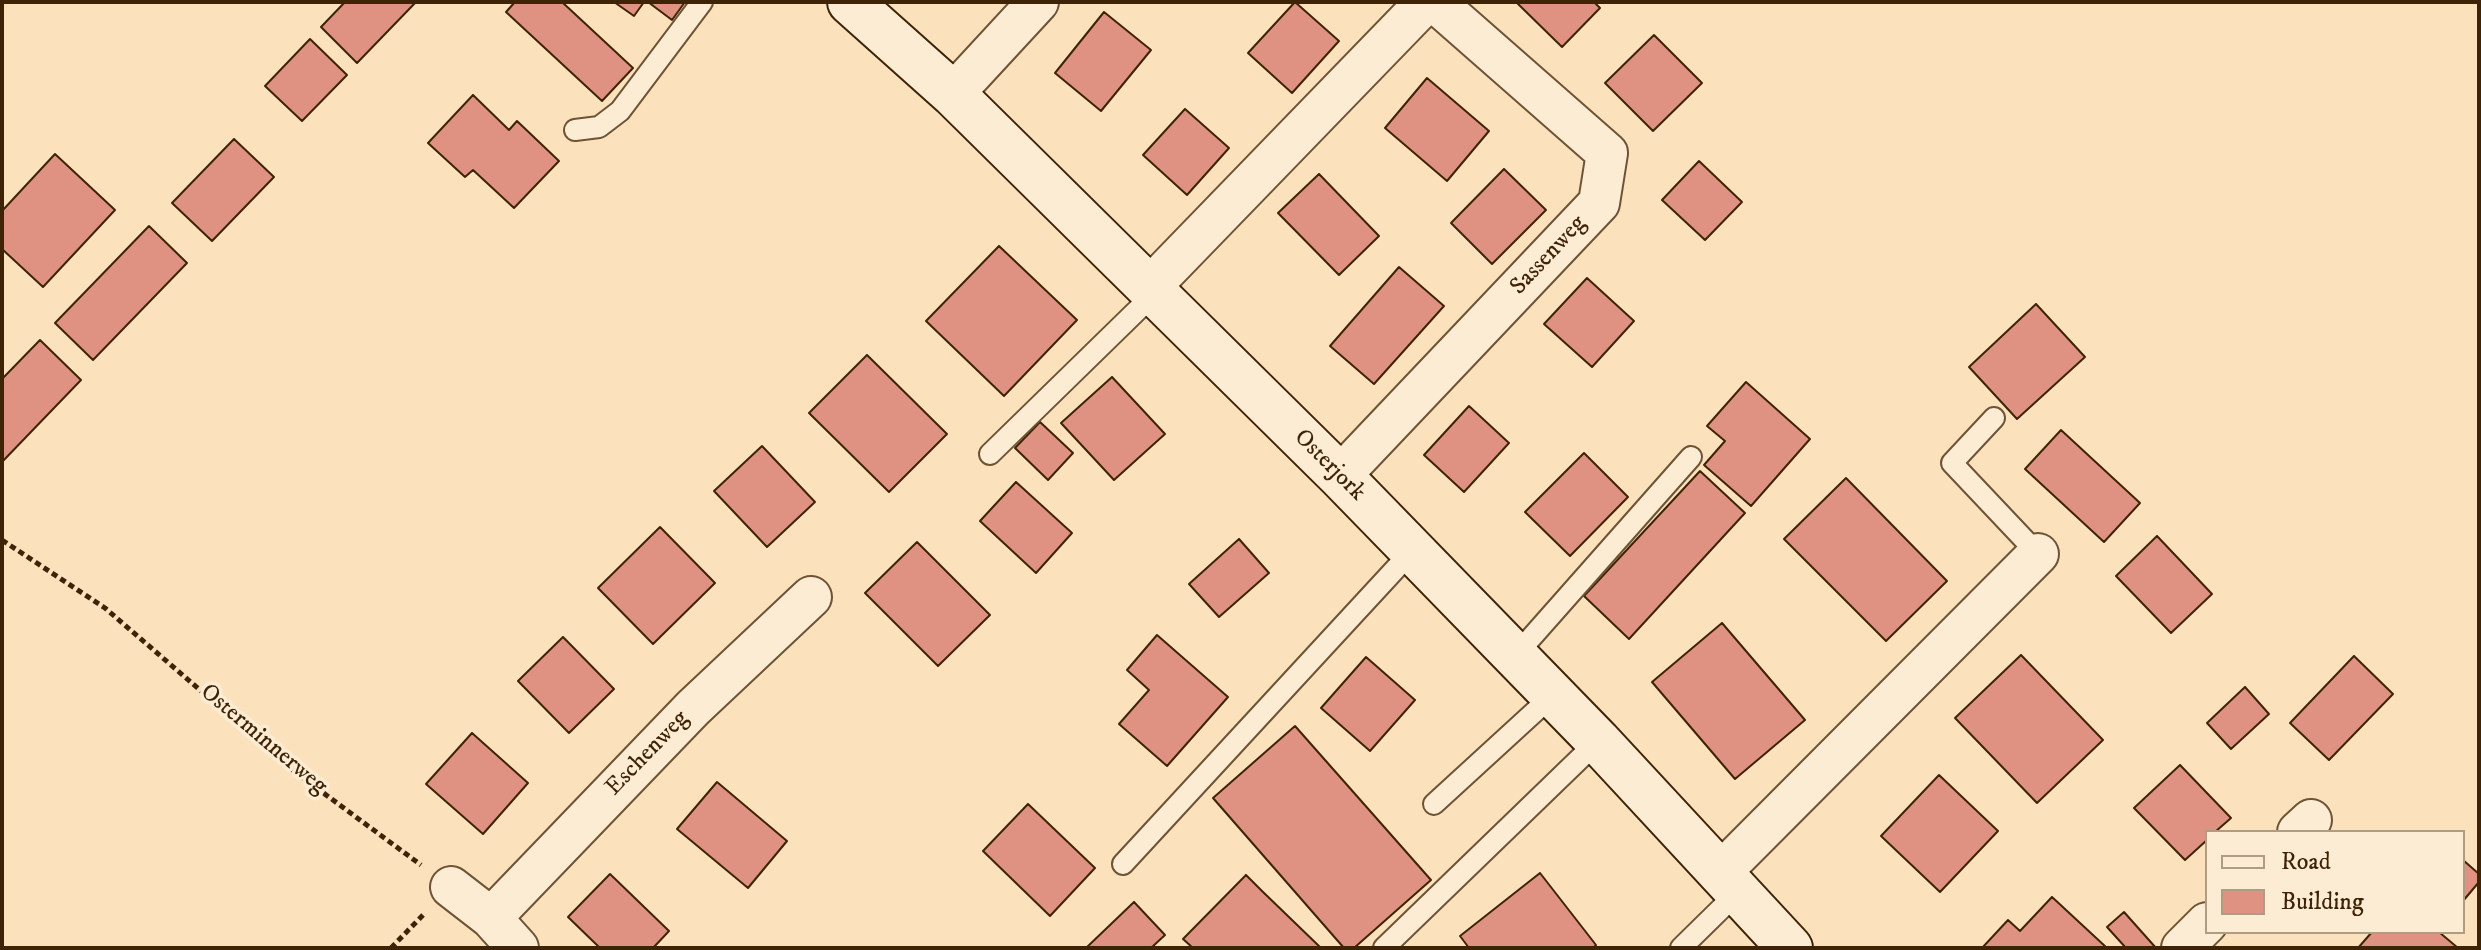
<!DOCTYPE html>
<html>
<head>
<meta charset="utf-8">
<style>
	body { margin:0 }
	#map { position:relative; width:2481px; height:950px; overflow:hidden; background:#fbe2bd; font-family:"IM FELL DW Pica",serif }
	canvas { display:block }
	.frame { position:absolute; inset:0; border:4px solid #3f2307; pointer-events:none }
	.legend { position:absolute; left:2205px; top:830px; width:260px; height:104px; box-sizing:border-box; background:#fcecd4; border:2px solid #b09c82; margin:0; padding:10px 14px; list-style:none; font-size:24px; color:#3f2307 }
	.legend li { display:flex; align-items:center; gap:16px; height:40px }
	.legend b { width:40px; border:2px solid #b09c82 }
</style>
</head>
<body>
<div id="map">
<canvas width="2481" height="950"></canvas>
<div class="frame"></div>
<ul class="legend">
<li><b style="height:10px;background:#fcecd4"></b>Road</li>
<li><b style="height:22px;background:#df9281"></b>Building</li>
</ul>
</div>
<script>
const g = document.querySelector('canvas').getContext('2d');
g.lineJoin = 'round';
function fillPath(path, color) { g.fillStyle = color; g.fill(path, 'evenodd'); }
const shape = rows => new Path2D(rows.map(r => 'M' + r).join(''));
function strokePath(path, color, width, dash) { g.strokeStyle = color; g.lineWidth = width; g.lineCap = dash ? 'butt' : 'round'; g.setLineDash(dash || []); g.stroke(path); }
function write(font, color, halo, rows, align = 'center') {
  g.font = font + ' "IM FELL DW Pica",serif'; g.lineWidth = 7; g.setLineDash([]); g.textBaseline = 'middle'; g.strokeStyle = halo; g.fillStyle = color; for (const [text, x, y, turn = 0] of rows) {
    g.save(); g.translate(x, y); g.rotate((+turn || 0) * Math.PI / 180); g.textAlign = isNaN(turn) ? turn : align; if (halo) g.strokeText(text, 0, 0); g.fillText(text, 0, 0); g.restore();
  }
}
const building = shape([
	[345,2,416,2,357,63,321,27,345,2],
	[515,2,562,2,633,68,602,101,506,12,515,2],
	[614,2,644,2,634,16,614,2],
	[648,2,685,2,672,20,648,2],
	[1295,2,1339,41,1292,93,1248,53,1295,2],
	[1516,2,1594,2,1600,8,1562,47,1516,2],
	[1104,12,1151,50,1101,111,1055,73,1104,12],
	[1654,35,1702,83,1653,131,1605,83,1654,35],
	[310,39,347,75,302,121,265,86,310,39],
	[1427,78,1489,131,1447,181,1385,128,1427,78],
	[473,95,509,130,517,121,559,161,514,208,473,170,465,177,428,143,473,95],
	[1185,109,1229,148,1187,195,1143,155,1185,109],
	[234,139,274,177,212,241,172,203,234,139],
	[55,154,115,210,43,287,2,249,2,211,55,154],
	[1699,161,1742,202,1705,240,1662,200,1699,161],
	[1504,169,1546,210,1492,264,1451,223,1504,169],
	[1319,174,1379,236,1339,275,1278,213,1319,174],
	[149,226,187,263,93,360,55,323,149,226],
	[999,246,1077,320,1004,396,926,321,999,246],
	[1399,267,1444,306,1374,384,1330,346,1399,267],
	[1587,278,1634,321,1592,367,1544,324,1587,278],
	[2036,304,2085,357,2017,419,1969,367,2036,304],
	[40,340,81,380,2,462,2,379,40,340],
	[867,355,947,434,889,492,809,413,867,355],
	[1112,377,1165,434,1114,480,1061,423,1112,377],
	[1746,382,1810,439,1751,506,1704,465,1725,441,1707,426,1746,382],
	[1469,406,1509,443,1464,492,1424,455,1469,406],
	[1040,422,1073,453,1048,480,1015,448,1040,422],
	[2061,430,2140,503,2104,542,2025,469,2061,430],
	[762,446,815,502,767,547,714,491,762,446],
	[1584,453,1628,497,1570,556,1525,512,1584,453],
	[1700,471,1745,513,1629,639,1584,596,1700,471],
	[1846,478,1947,581,1886,641,1784,539,1846,478],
	[1016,482,1072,533,1036,573,980,521,1016,482],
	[660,527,715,583,653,644,598,588,660,527],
	[2157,536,2212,594,2171,633,2116,576,2157,536],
	[1239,539,1269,573,1219,617,1189,584,1239,539],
	[917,542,990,615,938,666,865,593,917,542],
	[1722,623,1805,720,1735,779,1652,682,1722,623],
	[1157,635,1228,697,1167,766,1119,724,1149,690,1127,670,1157,635],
	[563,637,614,689,569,733,518,681,563,637],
	[2021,655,2103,740,2037,803,1955,718,2021,655],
	[2354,656,2393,694,2329,760,2290,723,2354,656],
	[1366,657,1415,700,1370,751,1321,708,1366,657],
	[2245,687,2269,714,2231,749,2207,723,2245,687],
	[1295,726,1431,880,1354,948,1344,948,1213,798,1295,726],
	[472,733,528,783,483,834,426,784,472,733],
	[2180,765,2231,818,2215,832,2207,832,2207,840,2185,860,2134,808,2180,765],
	[1939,775,1998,831,1940,892,1881,836,1939,775],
	[717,782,787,841,748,888,677,829,717,782],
	[1028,804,1095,868,1050,916,983,851,1028,804],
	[2463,860,2479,874,2479,882,2463,901,2463,860],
	[1540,873,1596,945,1593,948,1469,948,1460,936,1540,873],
	[610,874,669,931,653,948,600,948,568,917,610,874],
	[1246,875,1262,891,1321,948,1193,948,1183,939,1246,875],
	[2052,897,2107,948,1982,948,2008,920,2020,931,2052,897],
	[1134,902,1165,935,1151,948,1086,948,1134,902],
	[2124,912,2156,948,2126,948,2107,927,2124,912],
	[2372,932,2439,932,2458,948,2358,948,2372,932]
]);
const path = shape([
	[2,540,105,608,295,772,421,865],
	[391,948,425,913]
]);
const lane = shape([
	[575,130,599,127,620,111,702,2],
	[1994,418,1952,463,2038,554],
	[990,454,1156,292],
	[1515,656,1691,457],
	[1434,804,1553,695],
	[1123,864,1412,551],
	[1384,948,1598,741],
	[1681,948,1737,893]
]);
const street = shape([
	[953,94,1038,2],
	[1150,287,1426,2],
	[1340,476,1599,203,1607,153,1435,2],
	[2298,832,2311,820],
	[1719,874,2038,554],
	[451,887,491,918,518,948],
	[491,918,693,708,811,597],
	[2182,948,2207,923]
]);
const secondary = shape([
	[850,2,953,94,1340,476,1598,741,1790,948]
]);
const streetNames = [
	["Sassenweg",1549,256,-47],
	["Osterjork",1329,466,45],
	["Osterminnerweg",263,740,40],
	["Eschenweg",648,754,-46]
];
fillPath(building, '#df9281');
strokePath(building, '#3f2307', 2);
strokePath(lane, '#6e5334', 24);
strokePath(street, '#6e5334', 44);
strokePath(secondary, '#3f2307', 48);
strokePath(path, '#3f2307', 5, [6, 4]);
strokePath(lane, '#fcecd4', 20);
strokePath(street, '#fcecd4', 40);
strokePath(secondary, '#fcecd4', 44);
write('24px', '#3f2307', '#fcecd4', streetNames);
</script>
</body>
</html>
